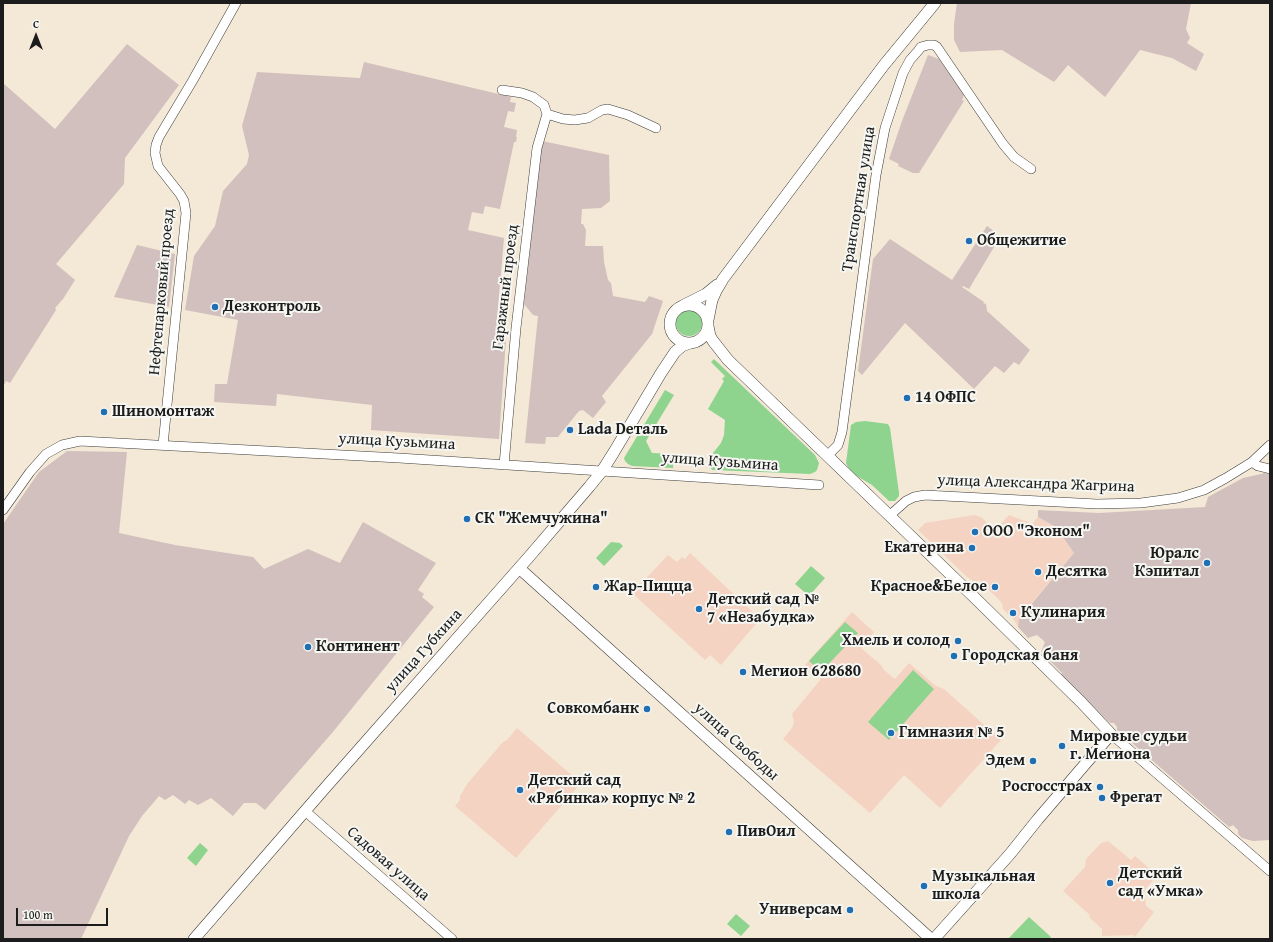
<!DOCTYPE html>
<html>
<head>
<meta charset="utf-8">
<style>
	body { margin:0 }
	#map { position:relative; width:1273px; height:942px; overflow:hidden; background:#f4e8d6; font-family:"Gentium Book Plus",serif }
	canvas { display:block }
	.frame { position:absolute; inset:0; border:4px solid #1c1c1c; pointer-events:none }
	.north { position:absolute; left:16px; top:16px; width:40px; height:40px; -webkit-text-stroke:3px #f6f6f2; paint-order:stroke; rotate:0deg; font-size:11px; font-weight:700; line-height:16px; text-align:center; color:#1c1c1c }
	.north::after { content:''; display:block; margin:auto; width:14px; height:18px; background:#1c1c1c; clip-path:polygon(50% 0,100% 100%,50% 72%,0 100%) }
	.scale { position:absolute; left:16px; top:908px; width:92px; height:18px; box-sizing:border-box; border:2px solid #1c1c1c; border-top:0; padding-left:5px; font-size:12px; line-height:14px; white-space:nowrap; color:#1c1c1c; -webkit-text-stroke:3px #f6f6f2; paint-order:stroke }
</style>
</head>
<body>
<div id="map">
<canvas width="1273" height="942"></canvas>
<div class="frame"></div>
<div class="north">С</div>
<div class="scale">100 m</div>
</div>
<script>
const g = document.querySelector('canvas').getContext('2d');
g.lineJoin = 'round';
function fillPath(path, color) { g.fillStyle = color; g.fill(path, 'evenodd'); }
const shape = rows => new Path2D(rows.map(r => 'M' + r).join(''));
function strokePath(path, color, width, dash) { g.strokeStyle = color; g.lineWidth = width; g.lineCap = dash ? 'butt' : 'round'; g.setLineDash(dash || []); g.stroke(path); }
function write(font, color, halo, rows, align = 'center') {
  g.font = font + ' "Gentium Book Plus",serif'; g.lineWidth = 4; g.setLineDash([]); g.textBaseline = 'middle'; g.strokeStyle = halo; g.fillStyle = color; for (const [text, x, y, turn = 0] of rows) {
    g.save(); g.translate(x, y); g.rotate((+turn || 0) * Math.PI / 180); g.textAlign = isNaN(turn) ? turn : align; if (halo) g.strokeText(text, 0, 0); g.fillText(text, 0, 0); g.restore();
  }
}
const built = shape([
	[974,515,981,517,995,530,1009,515,1030,523,1031,525,1038,517,1056,527,1074,553,1019,618,1018,627,1014,620,1003,609,1002,603,979,580,975,582,967,577,918,530,925,523],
	[690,553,760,619,721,665,710,655,705,660,632,593,668,555,677,562,682,557,685,559],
	[852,612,874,632,861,648,881,665,884,670,895,679,909,663,936,686,944,689,1001,740,940,808,904,775,870,813,783,739,792,728,794,722,792,714,821,679,805,665],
	[517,728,581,783,516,858,455,806,460,800,460,796,468,783,503,742,507,740],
	[1108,841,1131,860,1135,856,1157,875,1144,891,1146,906,1154,912,1135,937,1133,935,1102,936,1102,929,1089,917,1090,915,1063,891,1085,867,1086,859,1101,843]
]);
const industrial = shape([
	[957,3,1191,3,1186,29,1190,38,1187,43,1204,54,1196,71,1172,58,1140,50,1105,97,1068,65,1054,82,1002,50,960,52,954,40,954,24],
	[127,44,179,85,125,158,124,184,56,264,75,280,63,299,55,308,56,310,10,383,6,381,3,387,3,83,55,129],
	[928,55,939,59,964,95,962,100,964,101,919,173,913,173,898,166,899,164,889,159,902,121],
	[364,62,511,97,510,102,516,103,514,112,508,111,504,127,517,130,516,137,517,137,516,142,514,142,500,209,485,206,483,214,472,212,468,230,504,238,496,330,506,339,499,439,371,430,372,405,277,394,276,406,214,402,215,384,227,384,238,320,185,310,194,256,215,226,223,191,247,164,249,155,242,126,257,72,360,78],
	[542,141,609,155,610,201,601,208,582,209,581,224,583,224,586,230,585,246,603,246,604,262,608,280,611,283,613,296,645,302,649,296,663,301,652,334,602,396,606,402,593,418,583,410,579,411,558,437,546,437,545,444,525,443,538,316,533,315,524,304],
	[987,226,995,232,995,234,1000,237,969,289,963,286,962,287,984,302,983,303,986,304,987,311,1030,350,1019,365,1014,362,1004,373,995,366,974,389,905,323,862,375,858,371,873,259,890,239,952,280],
	[137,245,175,254,169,307,114,297],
	[67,451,127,452,119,533,175,545,253,557,264,569,308,549,340,563,363,522,436,563,418,590,424,594,422,597,434,607,332,733,265,810,256,803,244,803,233,816,211,798,198,805,189,800,185,804,173,795,165,800,159,796,142,816,129,836,81,939,3,939,3,524,39,472],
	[1265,473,1270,474,1270,840,1253,841,1242,838,1238,834,1238,830,1233,825,1229,827,1117,730,1117,727,1114,723,1110,723,1061,675,1062,673,1041,652,1045,642,1037,635,1028,638,1018,627,1019,619,1074,553,1056,527,1038,517,1038,510,1099,513,1205,507,1208,497,1243,478]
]);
const green = shape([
	'676 323a13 13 0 1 1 26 0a13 13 0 1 1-26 0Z',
	[714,359,815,455,819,463,817,470,815,472,810,474,712,470,711,468,713,458,713,453,721,443,724,435,725,420,708,409,724,381,722,379,725,376,711,362],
	[665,390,674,395,646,441,652,453,674,454,673,468,632,466,628,464,625,461,624,458],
	[865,421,888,424,890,428,899,493,899,496,895,501,889,501,872,485,855,475,849,469,846,463,851,425,856,422],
	[611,542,620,543,623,546,604,566,596,558],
	[811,566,825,578,809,596,795,584],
	[845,622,858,633,821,672,809,661],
	[913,670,934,689,889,740,868,722],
	[200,843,208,850,196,866,187,858],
	[736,914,750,926,741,936,727,924],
	[1029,917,1051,937,1049,939,1009,938]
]);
const minor = shape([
	[502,90,522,93,533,97,544,105,547,114,563,119,575,120,581,119,588,118,602,110,608,109,628,115,656,128],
	[163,445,186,213,184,201,180,194,158,166,155,153,156,145,159,137,193,80,236,3],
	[827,456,838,445,842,432,876,175,885,128,903,73,910,60,918,51,921,47,928,45,934,45,937,47,1003,144,1014,157,1031,169],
	[1252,462,1258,466,1270,469],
	[504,465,516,328,535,165,537,148,547,114],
	[3,510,30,472,46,454,62,445,80,441,399,458,819,485],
	[889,516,906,501,914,497,925,495,1097,504,1141,503,1178,498,1204,490,1226,478,1252,462,1270,445],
	[1111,734,1270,871],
	[305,811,452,939]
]);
const major = shape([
	[684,305,706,294,717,285],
	'670 324a19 19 0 1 1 38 0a19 19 0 1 1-38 0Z',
	[708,320,712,300,716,291,723,279,884,65,935,3],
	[708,326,710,336,713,341,728,360,976,599,1081,702,1111,734,1038,819,1010,854,934,939],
	[519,568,931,939],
	[194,939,325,788,528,558,589,487,602,471,614,452,661,373,675,352,682,346,690,343]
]);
const markers = [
	[969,241,4,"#1f6fb2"],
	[215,307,4,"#1f6fb2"],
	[907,398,4,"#1f6fb2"],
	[104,412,4,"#1f6fb2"],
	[570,430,4,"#1f6fb2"],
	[467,519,4,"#1f6fb2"],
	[975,532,4,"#1f6fb2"],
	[972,548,4,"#1f6fb2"],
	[1207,563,4,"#1f6fb2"],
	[1038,572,4,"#1f6fb2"],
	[596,587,4,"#1f6fb2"],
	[995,587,4,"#1f6fb2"],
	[699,609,4,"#1f6fb2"],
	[1013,613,4,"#1f6fb2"],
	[958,641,4,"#1f6fb2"],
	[308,647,4,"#1f6fb2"],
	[954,656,4,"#1f6fb2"],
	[743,672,4,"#1f6fb2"],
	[647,709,4,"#1f6fb2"],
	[891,733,4,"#1f6fb2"],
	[1062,746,4,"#1f6fb2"],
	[1033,761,4,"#1f6fb2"],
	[1100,787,4,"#1f6fb2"],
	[520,790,4,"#1f6fb2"],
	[1102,798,4,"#1f6fb2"],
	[729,832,4,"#1f6fb2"],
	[1110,883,4,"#1f6fb2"],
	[924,886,4,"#1f6fb2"],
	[850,910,4,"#1f6fb2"]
];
const streetNames = [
	["Транспортная улица",859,199,-81],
	["Гаражный проезд",506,287,-83],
	["Нефтепарковый проезд",162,292,-85],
	["улица Кузьмина",397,442,3],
	["улица Кузьмина",720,462,4],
	["улица Александра Жагрина",1036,484,2],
	["улица Губкина",424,651,-48],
	["улица Свободы",736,742,42],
	["Садовая улица",388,864,41]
];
const poiNames = [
	["Общежитие",977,241],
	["Дезконтроль",223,307],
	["14 ОФПС",915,398],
	["Шиномонтаж",112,412],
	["Lada Dеталь",578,430],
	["СК \"Жемчужина\"",475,519],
	["ООО \"Эконом\"",983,532],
	["Екатерина",964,548,"right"],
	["Юралс",1199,554,"right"],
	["Кэпитал",1199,572,"right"],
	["Десятка",1046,572],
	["Жар-Пицца",604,587],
	["Красное&Белое",987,587,"right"],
	["Детский сад №",707,600],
	["7 «Незабудка»",707,618],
	["Кулинария",1021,613],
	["Хмель и солод",950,641,"right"],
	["Континент",316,647],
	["Городская баня",962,656],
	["Мегион 628680",751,672],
	["Совкомбанк",639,709,"right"],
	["Гимназия № 5",899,733],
	["Мировые судьи",1070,737],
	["г. Мегиона",1070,755],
	["Эдем",1025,761,"right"],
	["Детский сад",528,781],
	["«Рябинка» корпус № 2",528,799],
	["Росгосстрах",1092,787,"right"],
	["Фрегат",1110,798],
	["ПивОил",737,832],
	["Детский",1118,874],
	["сад «Умка»",1118,892],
	["Музыкальная",932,877],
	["школа",932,895],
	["Универсам",842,910,"right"]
];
fillPath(built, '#f5d3c2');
fillPath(industrial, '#d1c0bd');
fillPath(green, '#8ed48e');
strokePath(minor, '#3c3b38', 10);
strokePath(major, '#3c3b38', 12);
strokePath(minor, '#fff', 9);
strokePath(major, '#fff', 11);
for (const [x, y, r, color] of markers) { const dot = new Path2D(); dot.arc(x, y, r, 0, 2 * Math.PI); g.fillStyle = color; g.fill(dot); strokePath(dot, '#f6f6f2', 1.5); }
write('16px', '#1c1c1c', '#f6f6f2', streetNames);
write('bold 16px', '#1c1c1c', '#f6f6f2', poiNames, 'left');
</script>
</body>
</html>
